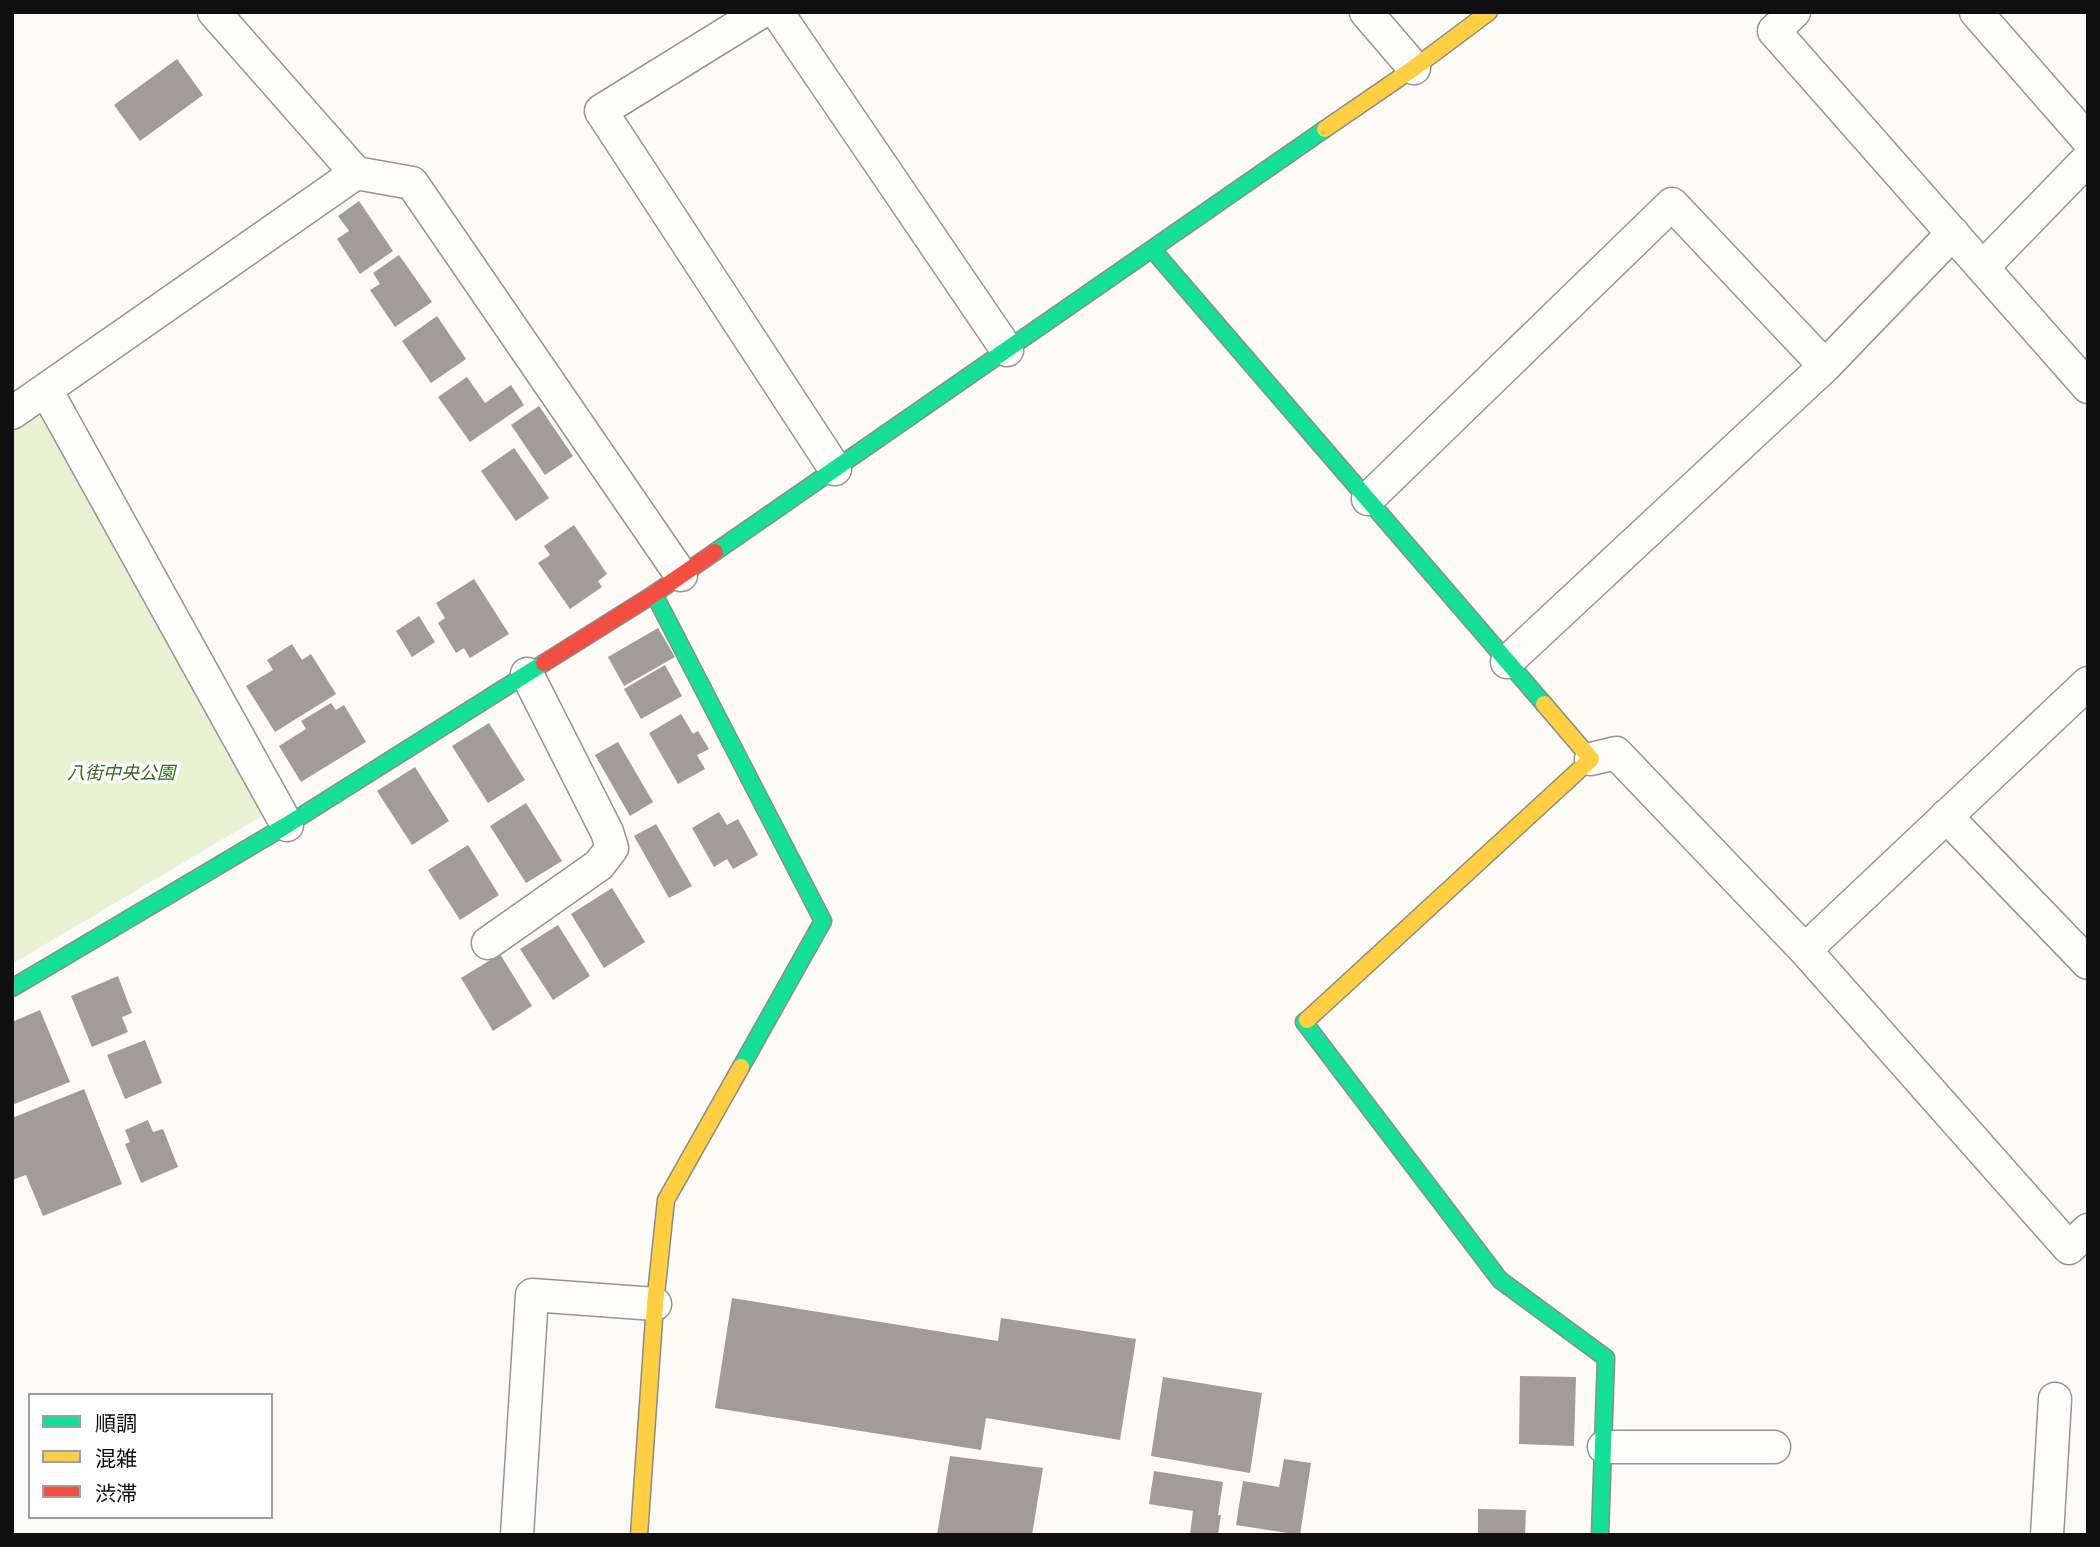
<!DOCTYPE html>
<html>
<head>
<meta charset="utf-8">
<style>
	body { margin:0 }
	#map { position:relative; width:2100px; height:1547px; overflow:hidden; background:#fcfaf4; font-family:"Noto Serif","Noto Sans JP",serif }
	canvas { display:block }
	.frame { position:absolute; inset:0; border:14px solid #0f0f0f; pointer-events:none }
	.legend { position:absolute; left:28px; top:1393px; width:245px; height:126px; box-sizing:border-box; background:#fff; border:2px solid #9f9f9f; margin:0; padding:9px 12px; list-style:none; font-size:21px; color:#0f0f0f }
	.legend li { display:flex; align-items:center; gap:14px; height:35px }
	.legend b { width:35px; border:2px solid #9f9f9f }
</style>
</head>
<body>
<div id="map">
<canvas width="2100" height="1547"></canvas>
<div class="frame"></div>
<ul class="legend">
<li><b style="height:9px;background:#16e098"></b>順調</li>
<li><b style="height:9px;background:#ffcf43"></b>混雑</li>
<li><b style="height:9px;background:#f24e42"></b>渋滞</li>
</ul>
</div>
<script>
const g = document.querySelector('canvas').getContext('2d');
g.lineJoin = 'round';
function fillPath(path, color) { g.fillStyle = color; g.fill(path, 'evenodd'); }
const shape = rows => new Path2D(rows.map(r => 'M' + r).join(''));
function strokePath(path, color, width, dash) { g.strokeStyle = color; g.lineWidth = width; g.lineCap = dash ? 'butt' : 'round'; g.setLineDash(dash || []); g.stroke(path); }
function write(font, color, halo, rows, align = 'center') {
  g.font = font + ' "Noto Serif","Noto Sans JP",serif'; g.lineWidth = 7; g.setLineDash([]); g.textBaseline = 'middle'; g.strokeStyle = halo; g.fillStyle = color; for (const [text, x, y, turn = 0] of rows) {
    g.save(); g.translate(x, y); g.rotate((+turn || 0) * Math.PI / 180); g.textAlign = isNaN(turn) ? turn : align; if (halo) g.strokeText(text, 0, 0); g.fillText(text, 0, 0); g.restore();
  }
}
const green = shape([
	[42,408,267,813,12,964,12,429]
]);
const building = shape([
	[177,59,203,95,140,141,114,105],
	[359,201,393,251,360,274,337,239,349,231,338,216],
	[399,255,432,302,395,327,370,290,380,284,373,273],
	[437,316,466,359,431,383,402,341],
	[467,377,485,403,511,385,524,405,470,442,438,397],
	[539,406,573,456,545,475,511,425],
	[514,448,549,498,516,521,481,471],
	[574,525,607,574,598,581,602,587,570,609,538,563,550,555,544,546],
	[474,579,509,634,470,658,464,648,456,653,438,623,445,618,436,603],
	[419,616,435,642,412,657,396,631],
	[658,628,675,657,624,686,608,657],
	[292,644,302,660,311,654,336,694,275,732,246,686,273,670,267,660],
	[665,665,682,696,641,719,624,689],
	[331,703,336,710,344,705,366,742,301,782,279,746,306,729,301,721],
	[681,714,693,734,698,731,709,749,697,755,705,769,678,784,649,733],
	[489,723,525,780,488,803,452,746],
	[618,742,653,802,630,816,595,755],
	[415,767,449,821,412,845,377,791],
	[526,803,562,861,526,883,490,826],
	[719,812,727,825,738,819,758,855,733,869,727,859,714,867,692,828],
	[656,824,692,886,669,898,634,836],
	[468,845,499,895,460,920,428,870],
	[612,888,645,942,604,968,571,914],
	[558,925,590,976,553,1000,520,949],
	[500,954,532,1006,493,1031,461,978],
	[118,976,132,1013,122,1017,128,1032,92,1047,71,996],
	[40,1010,70,1082,12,1105,12,1043,14,1042,12,1022],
	[145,1040,162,1083,125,1099,107,1055],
	[84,1089,122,1184,43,1216,26,1175,12,1180,12,1118],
	[148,1120,153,1132,163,1129,178,1167,141,1183,125,1144,130,1142,125,1130],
	[732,1298,998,1341,1001,1318,1136,1339,1120,1440,986,1418,981,1450,715,1408],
	[1520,1376,1576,1377,1574,1446,1519,1444],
	[1163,1377,1262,1393,1250,1473,1151,1456],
	[950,1456,1043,1468,1032,1535,937,1535],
	[1284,1459,1311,1463,1300,1535,1236,1525,1243,1481,1279,1487],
	[1154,1471,1223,1482,1218,1515,1221,1515,1218,1535,1190,1535,1193,1511,1149,1504],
	[1478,1509,1526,1510,1525,1535,1478,1535]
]);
const street = shape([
	[214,12,356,173,412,183,681,575],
	[761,12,601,111,835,469],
	[777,12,1007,350],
	[1366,12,1414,68],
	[1794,12,1774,31,2088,387],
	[1976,12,2088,140],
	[1983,267,2088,159],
	[46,390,287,825],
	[12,413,356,173],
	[1368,499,1672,204,1825,366],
	[1507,662,1825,366,1953,233],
	[2088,683,1805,950,2069,1248,2088,1230],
	[1591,759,1616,753,1805,950],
	[1946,816,2088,963],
	[488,943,599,865,612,848,607,832,527,674],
	[1604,1447,1774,1447],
	[517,1535,532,1295,655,1304],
	[2047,1535,2055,1399]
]);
const fast = shape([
	[1152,249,1544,704],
	[715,552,1325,129],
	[654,594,823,921,741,1067],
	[12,988,287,825,544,663],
	[1307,1020,1304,1022,1500,1280,1606,1358,1600,1535]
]);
const slow = shape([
	[1325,129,1414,68,1489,12],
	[1307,1020,1591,759,1544,704],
	[639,1535,655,1304,666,1200,741,1067]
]);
const jam = shape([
	[544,663,654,594,715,552]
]);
const parkNames = [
	["八街中央公園",121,774]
];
fillPath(green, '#e7f2d2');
fillPath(building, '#9f9c99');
strokePath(street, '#969592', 35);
strokePath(fast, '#8c8b89', 19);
strokePath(slow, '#8c8b89', 19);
strokePath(jam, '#8c8b89', 19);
strokePath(street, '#fffefd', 32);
strokePath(fast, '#16e098', 16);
strokePath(slow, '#ffcf43', 16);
strokePath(jam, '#f24e42', 16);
write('italic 18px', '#306b1a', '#fff', parkNames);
</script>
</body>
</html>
